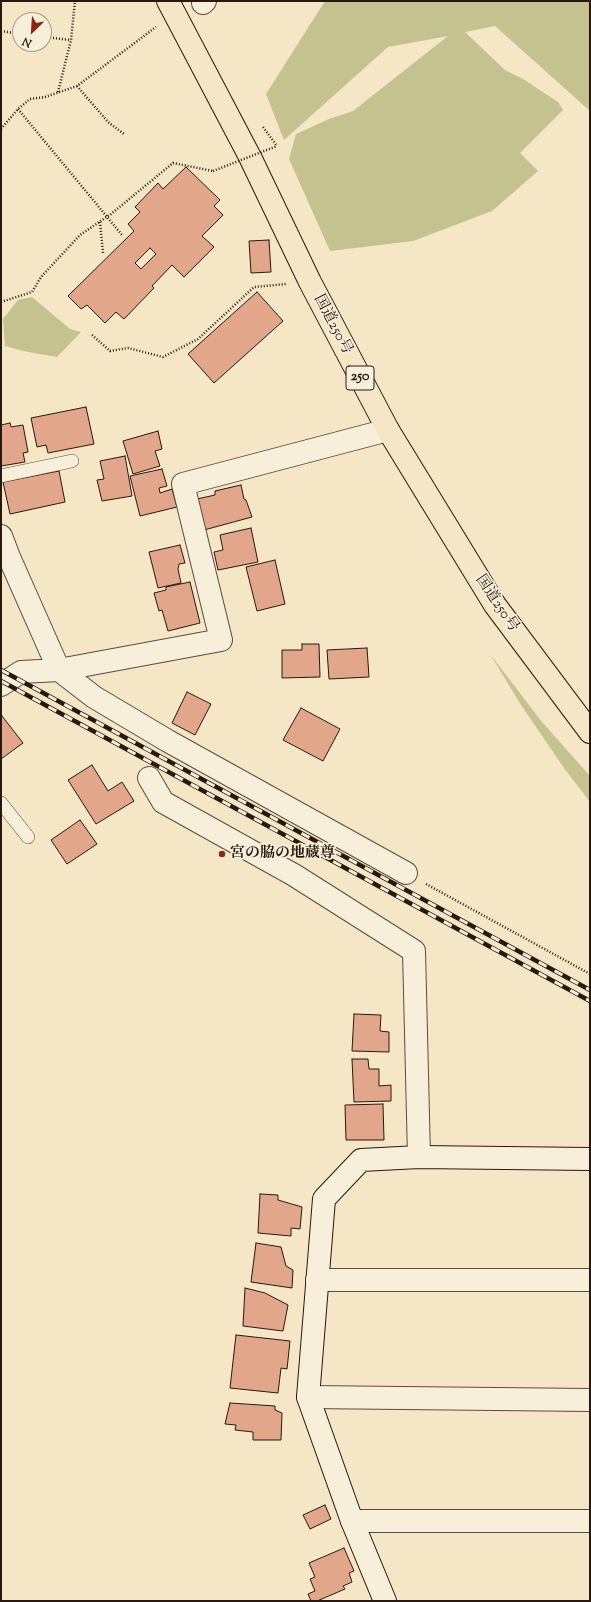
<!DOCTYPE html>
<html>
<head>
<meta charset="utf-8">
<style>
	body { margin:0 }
	#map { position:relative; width:591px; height:1602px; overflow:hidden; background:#f5e6c6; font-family:"Sorts Mill Goudy",serif }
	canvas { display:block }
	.frame { position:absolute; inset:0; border:2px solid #281810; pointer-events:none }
	.north { position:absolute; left:12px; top:12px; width:40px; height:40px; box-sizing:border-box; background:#f8efda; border:1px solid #a59989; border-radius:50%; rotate:205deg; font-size:11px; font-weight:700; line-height:16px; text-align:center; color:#281810 }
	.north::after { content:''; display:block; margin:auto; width:14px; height:18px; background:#8f2418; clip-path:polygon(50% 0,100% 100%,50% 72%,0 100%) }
</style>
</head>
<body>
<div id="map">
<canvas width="591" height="1602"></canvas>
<div class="frame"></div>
<div class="north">N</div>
</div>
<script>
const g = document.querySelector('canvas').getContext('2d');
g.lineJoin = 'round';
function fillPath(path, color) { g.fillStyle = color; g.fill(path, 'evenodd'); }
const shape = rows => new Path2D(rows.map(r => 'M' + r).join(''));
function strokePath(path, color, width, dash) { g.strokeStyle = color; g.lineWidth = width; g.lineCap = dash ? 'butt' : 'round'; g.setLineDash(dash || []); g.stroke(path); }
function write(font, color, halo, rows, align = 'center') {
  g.font = font + ' "Sorts Mill Goudy","Noto Serif JP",serif'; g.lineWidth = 3.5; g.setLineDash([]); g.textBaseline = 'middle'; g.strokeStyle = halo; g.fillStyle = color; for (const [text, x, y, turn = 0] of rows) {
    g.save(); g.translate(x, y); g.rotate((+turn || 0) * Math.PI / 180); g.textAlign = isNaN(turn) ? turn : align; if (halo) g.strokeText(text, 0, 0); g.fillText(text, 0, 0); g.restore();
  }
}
const green = shape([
	[325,1,590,1,590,111,495,26,465,32,505,70,523,79,558,102,563,110,520,153,538,171,492,211,413,241,330,251,289,159,296,134,329,119,353,111,448,36,388,47,284,140,266,94],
	[32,297,70,329,81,332,57,357,23,351,5,346,3,319,18,300],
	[490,654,542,722,590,776,590,802,564,768,521,705]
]);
const building = shape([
	[186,167,220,200,214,206,223,215,202,236,214,247,184,277,172,265,152,286,154,288,124,319,116,312,105,323,87,305,81,309,68,296,134,231,128,224,140,212,135,207,158,183,163,189,186,167],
	[150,248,156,254,141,269,135,263,150,248],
	[269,240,271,272,251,273,249,241,269,240],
	[257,292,283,321,214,383,188,354,257,292],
	[86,407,94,444,48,453,46,445,37,447,31,418,86,407],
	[10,423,11,427,23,425,28,452,23,453,25,462,1,466,1,425,10,423],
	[158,431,162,449,155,451,160,466,133,474,123,441,158,431],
	[125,456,132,496,102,501,97,480,104,479,100,461,125,456],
	[162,469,167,486,159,488,160,493,172,489,177,507,140,516,130,476,162,469],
	[59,471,65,502,10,514,3,482,59,471],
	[241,485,244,499,246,500,252,517,204,530,197,499,215,495,215,491,241,485],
	[251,528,258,562,218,570,214,552,223,550,220,535,251,528],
	[180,545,185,563,179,564,178,569,181,583,158,588,149,552,180,545],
	[275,560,285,604,257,611,246,567,275,560],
	[190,582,200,623,168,631,162,610,159,611,154,593,166,590,166,587,190,582],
	[302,644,319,644,320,677,282,678,282,650,302,650,302,644],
	[367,648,369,677,329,679,327,650,367,648],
	[187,692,211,704,195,735,172,723,187,692],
	[301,708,340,729,323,761,283,740,301,708],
	[2,716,23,743,1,759,1,717,2,716],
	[92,765,108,791,122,782,134,801,96,824,68,780,92,765],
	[80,820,97,844,67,864,51,840,80,820],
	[354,1014,381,1015,380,1031,389,1032,389,1052,352,1051,354,1014],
	[352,1059,368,1059,369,1069,379,1069,379,1086,391,1085,391,1101,354,1102,352,1059],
	[383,1104,384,1140,346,1140,345,1105,383,1104],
	[260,1194,278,1195,278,1200,302,1207,300,1229,291,1228,291,1236,258,1233,260,1194],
	[256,1243,281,1247,286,1266,293,1270,292,1288,251,1282,256,1243],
	[245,1288,265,1293,288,1305,283,1331,243,1326,245,1288],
	[236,1335,290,1341,287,1369,281,1368,278,1393,230,1388,236,1335],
	[230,1403,275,1406,275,1410,282,1413,281,1440,253,1440,253,1432,235,1430,236,1425,225,1424,230,1403],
	[325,1505,331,1519,310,1529,303,1515,325,1505],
	[344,1548,354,1571,349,1573,352,1582,343,1586,345,1589,317,1601,311,1601,308,1594,315,1591,310,1579,315,1577,309,1563,344,1548]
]);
const path = shape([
	[1,31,20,34],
	[44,37,71,40],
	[77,86,108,122,124,134],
	[58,92,71,40,75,1],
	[18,109,122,235],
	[263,127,277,146],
	[1,129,18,109,30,99,45,97,77,86,156,27],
	[100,222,103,253],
	[1,302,32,292,41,277,80,235,111,214,173,163,213,171],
	[92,335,110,351,128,348,163,357,198,339,254,287,286,284],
	[426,884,590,974]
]);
const lane = shape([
	[1,476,72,461],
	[1,803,28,837]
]);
const street = shape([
	[203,3,205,1],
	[1,536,9,557,59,670,94,697,168,741,406,873],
	[1,685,21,672,59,670,221,640,183,484,388,430],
	[149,778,163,802,294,875,414,951,419,1157],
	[317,1280,590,1280],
	[308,1397,590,1400],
	[352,1521,590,1521]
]);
const secondary = shape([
	[385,1601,352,1521,308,1397,324,1199,361,1160,419,1157,590,1159]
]);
const highway = shape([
	[168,1,250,157,310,282,388,430,495,605,590,732]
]);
const rail = shape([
	[1,670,590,990],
	[1,681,590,1001]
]);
const pathBridge = shape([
	[213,171,277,146]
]);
const markers = [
	[222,854,4,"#8f2418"]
];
const shields = [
	[360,378,28]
];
const shieldNames = [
	["250",360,378]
];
const streetNames = [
	["国道250号",332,325,62],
	["国道250号",496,604,56]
];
const poiNames = [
	["宮の脇の地蔵尊",230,854]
];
fillPath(green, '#c4c390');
fillPath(building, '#e2a68a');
strokePath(building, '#281810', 1);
strokePath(lane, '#5b4c3e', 14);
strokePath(street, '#5b4c3e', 24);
strokePath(secondary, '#281810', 24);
strokePath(highway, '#281810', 24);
strokePath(path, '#281810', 2.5, [1, 2]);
strokePath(lane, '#f8efda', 13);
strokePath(street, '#f8efda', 22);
strokePath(secondary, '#f8efda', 22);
strokePath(highway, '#f5e6c6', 22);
strokePath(rail, '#281810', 4.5);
strokePath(rail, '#f8efda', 3, [9]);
strokePath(pathBridge, '#281810', 2.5, [1, 2]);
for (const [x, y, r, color] of markers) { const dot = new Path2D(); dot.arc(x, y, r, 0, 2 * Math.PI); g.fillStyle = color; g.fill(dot); strokePath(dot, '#f8efda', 1.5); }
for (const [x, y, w] of shields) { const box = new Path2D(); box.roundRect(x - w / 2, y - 12, w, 24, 3); g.fillStyle = '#f8efda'; g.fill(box); strokePath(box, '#281810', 1); }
write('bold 14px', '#281810', null, shieldNames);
write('15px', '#281810', '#f8efda', streetNames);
write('bold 15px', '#281810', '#f8efda', poiNames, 'left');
</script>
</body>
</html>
